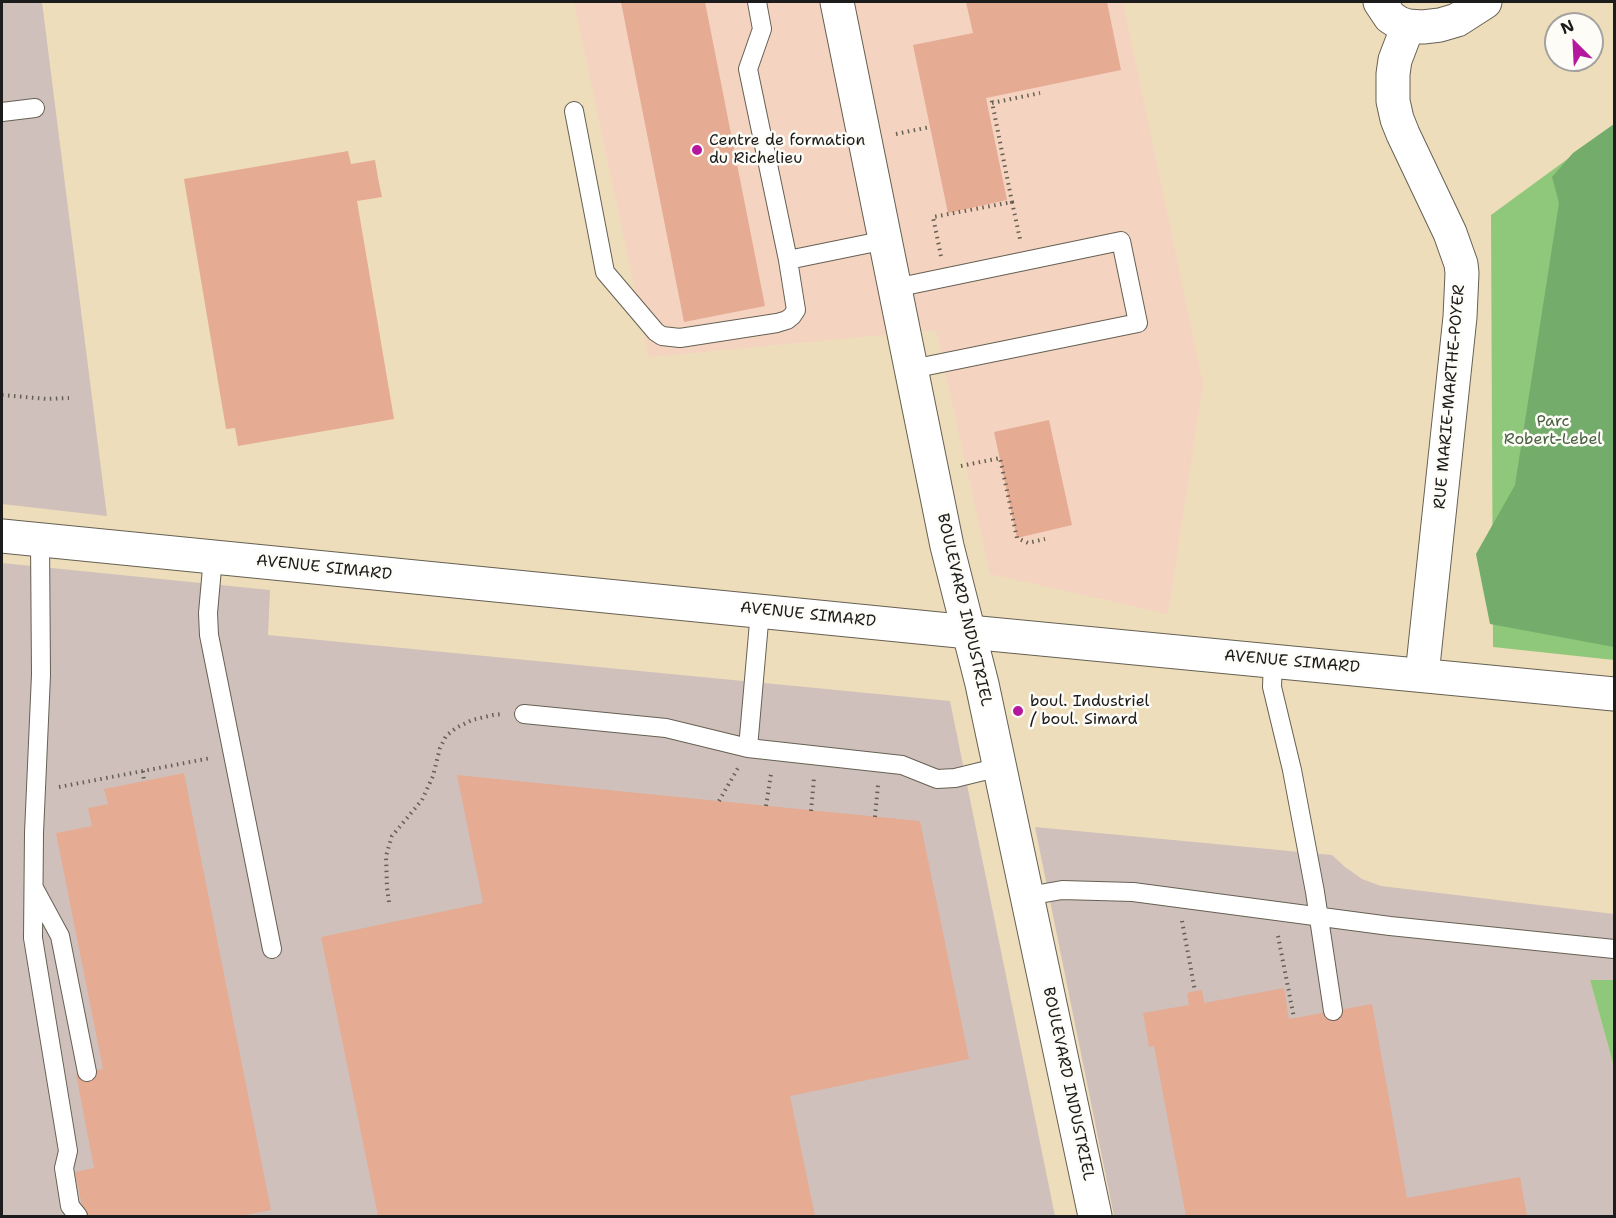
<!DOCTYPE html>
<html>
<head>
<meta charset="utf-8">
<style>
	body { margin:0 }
	#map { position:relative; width:1616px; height:1218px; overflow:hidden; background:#eeddba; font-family:"Shantell Sans",sans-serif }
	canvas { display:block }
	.frame { position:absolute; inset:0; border:3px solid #1c1c1c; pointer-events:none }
	.north { position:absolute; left:1544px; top:12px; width:60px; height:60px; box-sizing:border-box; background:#fdfcf7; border:2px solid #a3a29f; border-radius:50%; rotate:336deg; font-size:16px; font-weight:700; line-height:24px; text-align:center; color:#1c1c1c }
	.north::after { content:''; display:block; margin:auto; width:21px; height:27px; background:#b5179e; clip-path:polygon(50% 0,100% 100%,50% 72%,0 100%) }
</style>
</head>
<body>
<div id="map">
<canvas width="1616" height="1218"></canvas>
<div class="frame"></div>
<div class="north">N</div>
</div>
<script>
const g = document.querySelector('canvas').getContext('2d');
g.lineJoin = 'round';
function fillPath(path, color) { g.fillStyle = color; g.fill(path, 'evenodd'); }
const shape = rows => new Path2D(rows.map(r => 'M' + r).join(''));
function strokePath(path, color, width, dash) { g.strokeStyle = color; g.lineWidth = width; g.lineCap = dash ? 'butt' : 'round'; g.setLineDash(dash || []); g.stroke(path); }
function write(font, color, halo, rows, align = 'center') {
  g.font = font + ' "Shantell Sans",sans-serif'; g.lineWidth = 5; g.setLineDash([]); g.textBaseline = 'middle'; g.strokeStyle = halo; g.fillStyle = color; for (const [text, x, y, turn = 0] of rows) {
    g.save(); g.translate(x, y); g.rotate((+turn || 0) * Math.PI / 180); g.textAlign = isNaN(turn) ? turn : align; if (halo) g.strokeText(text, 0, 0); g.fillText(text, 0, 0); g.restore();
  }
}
const built = shape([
	[574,2,1123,2,1203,384,1168,614,990,574,936,330,649,357]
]);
const industrial = shape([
	[2,2,42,2,107,516,2,504],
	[2,563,270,590,268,635,950,701,1055,1216,2,1216],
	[1035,827,1332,855,1345,867,1362,879,1381,886,1614,914,1614,980,1590,980,1614,1067,1614,1216,1114,1216]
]);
const green = shape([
	[1614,125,1614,660,1493,647,1491,215],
	[1590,980,1614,980,1614,1067]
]);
const forest = shape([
	[1614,124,1614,647,1490,624,1476,554,1515,485,1559,203,1552,177,1573,153]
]);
const building = shape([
	[621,2,705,2,765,306,684,322],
	[966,2,1107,2,1121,70,986,98,1007,200,948,213,913,45,973,33],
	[348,151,351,164,375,160,378,178,382,197,357,201,394,419,238,446,235,428,226,429,184,179],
	[1049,420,1072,525,1017,538,994,432],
	[184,773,271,1210,240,1216,84,1216,75,1172,94,1168,76,1074,103,1069,56,833,92,826,88,808,108,804,104,789],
	[457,775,920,821,969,1059,790,1096,815,1216,378,1216,321,937,483,903],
	[1284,988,1289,1019,1372,1004,1407,1198,1520,1177,1527,1216,1186,1216,1154,1046,1149,1047,1143,1013,1189,1005,1187,993,1195,991,1202,990,1204,1003]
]);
const path = shape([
	[992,103,1040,93],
	[896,134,930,127],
	[1012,202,1020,239],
	[941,256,933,217,1012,202,991,97],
	[2,395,47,399,69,398],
	[961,466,1000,458,1017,538,1028,543,1045,539],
	[143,771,144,781],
	[59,787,211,758],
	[719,801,738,768],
	[766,806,771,774],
	[811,811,814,778],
	[875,817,878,785],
	[389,902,387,888,386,856,392,836,422,800,433,776,440,748,446,736,456,728,472,720,493,715,502,714],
	[1182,921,1195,991],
	[1278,936,1294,1018]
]);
const lane = shape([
	[757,2,762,29,748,69,788,260,886,240],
	[574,111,605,272,656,332,662,336,680,338,777,323,787,320,792,316,796,310,788,260],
	[2,112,35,108],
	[895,288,1121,241,1138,323,912,369],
	[40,540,41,675,34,833,33,938,68,1151,64,1168,70,1206,78,1216],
	[213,557,208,613,209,635,272,949],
	[760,611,748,748,902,765,937,779,955,778,1000,767],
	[1273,660,1272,687,1292,770,1315,892,1333,1011],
	[524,714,666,728,748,748],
	[34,888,60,936,87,1072],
	[1028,896,1062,890,1133,892,1390,926,1614,949]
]);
const street = shape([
	[1380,2,1390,17,1399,23,1408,26,1423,27,1440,25,1457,20,1485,2],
	[1408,26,1395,60,1393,74,1393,101,1397,119,1403,134,1450,233,1461,264,1462,273,1460,317,1422,675],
	[2,536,969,632,1614,694]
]);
const secondary = shape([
	[837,2,947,546,982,684,1095,1216]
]);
const markers = [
	[697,150,6,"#b5179e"],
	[1018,711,6,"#b5179e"]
];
const poiNames = [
	["Centre de formation",709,141],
	["du Richelieu",709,159],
	["boul. Industriel",1030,702],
	["/ boul. Simard",1030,720]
];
const streetNames = [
	["RUE MARIE-MARTHE-POYER",1450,397,-85],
	["AVENUE SIMARD",324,568,6],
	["BOULEVARD INDUSTRIEL",964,610,77],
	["AVENUE SIMARD",808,615,6],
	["AVENUE SIMARD",1292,662,5],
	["BOULEVARD INDUSTRIEL",1068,1084,78]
];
const parkNames = [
	["Parc",1553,422],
	["Robert-Lebel",1553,440]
];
fillPath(built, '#f4d3c1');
fillPath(industrial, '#d0c0bc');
fillPath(green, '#90c87b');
fillPath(forest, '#74ac6b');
fillPath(building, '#e5ab93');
strokePath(lane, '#666053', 20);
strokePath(street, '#666053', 35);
strokePath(secondary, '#666053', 35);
strokePath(path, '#666053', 4, [1.5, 4.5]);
strokePath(lane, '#fff', 18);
strokePath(street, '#fff', 33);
strokePath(secondary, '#fff', 33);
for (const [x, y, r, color] of markers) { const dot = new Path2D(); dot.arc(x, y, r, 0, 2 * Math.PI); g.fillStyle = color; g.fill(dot); strokePath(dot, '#fdfcf7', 2); }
write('16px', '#1c1c1c', '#fdfcf7', poiNames, 'left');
write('16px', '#1c1c1c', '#fdfcf7', streetNames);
write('16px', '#4a6142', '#fdfcf7', parkNames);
</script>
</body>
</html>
